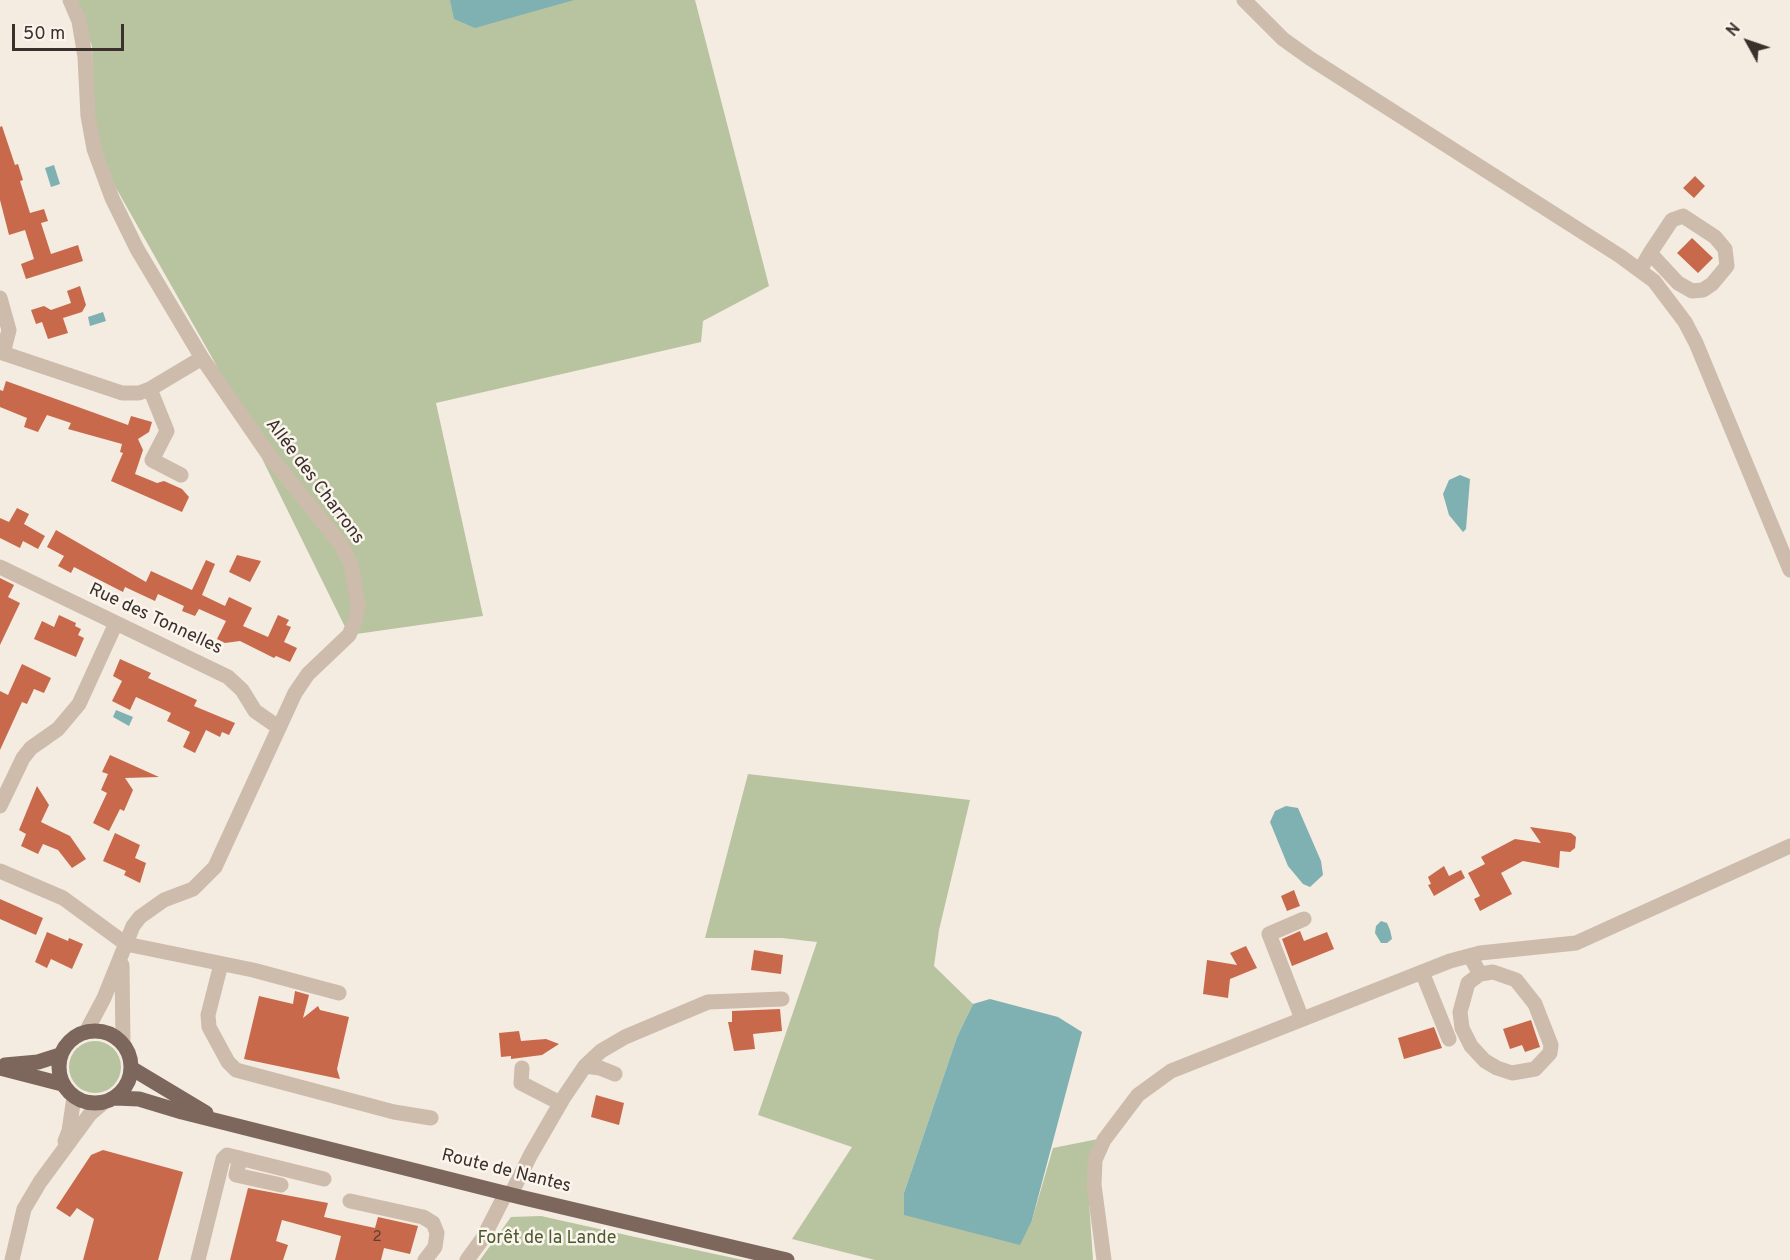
<!DOCTYPE html>
<html>
<head>
<meta charset="utf-8">
<style>
	body { margin:0 }
	#map { position:relative; width:1790px; height:1260px; overflow:hidden; background:#f4ebe1; font-family:Overpass,sans-serif }
	canvas { display:block }
	.north { position:absolute; left:1718px; top:12px; width:60px; height:60px; -webkit-text-stroke:4px #fbf5ee; paint-order:stroke; rotate:310deg; font-size:16px; font-weight:700; line-height:24px; text-align:center; color:#3b302b }
	.north::after { content:''; display:block; margin:auto; width:21px; height:27px; background:#3b302b; clip-path:polygon(50% 0,100% 100%,50% 72%,0 100%) }
	.scale { position:absolute; left:12px; top:24px; width:112px; height:27px; box-sizing:border-box; border:3px solid #3b302b; border-top:0; padding-left:8px; font-size:18px; line-height:21px; white-space:nowrap; color:#3b302b; -webkit-text-stroke:4px #fbf5ee; paint-order:stroke }
</style>
</head>
<body>
<div id="map">
<canvas width="1790" height="1260"></canvas>
<div class="north">N</div>
<div class="scale">50 m</div>
</div>
<script>
const g = document.querySelector('canvas').getContext('2d');
g.lineJoin = 'round';
function fillPath(path, color) { g.fillStyle = color; g.fill(path, 'evenodd'); }
const shape = rows => new Path2D(rows.map(r => 'M' + r).join(''));
function strokePath(path, color, width, dash) { g.strokeStyle = color; g.lineWidth = width; g.lineCap = dash ? 'butt' : 'round'; g.setLineDash(dash || []); g.stroke(path); }
function write(font, color, halo, rows, align = 'center') {
  g.font = font + ' Overpass,sans-serif'; g.lineWidth = 5; g.setLineDash([]); g.textBaseline = 'middle'; g.strokeStyle = halo; g.fillStyle = color; for (const [text, x, y, turn = 0] of rows) {
    g.save(); g.translate(x, y); g.rotate((+turn || 0) * Math.PI / 180); g.textAlign = isNaN(turn) ? turn : align; if (halo) g.strokeText(text, 0, 0); g.fillText(text, 0, 0); g.restore();
  }
}
const green = shape([
	[71,0,695,0,769,286,703,321,701,342,436,403,483,616,349,635,214,361,94,149,92,46],
	[748,774,970,800,939,930,934,966,973,1004,957,1037,904,1193,904,1215,1032,1220,1053,1148,1098,1139,1087,1173,1093,1260,875,1260,792,1239,852,1147,758,1115,817,942,782,938,705,938],
	'69 1067a26 26 0 1 1 52 0a26 26 0 1 1-52 0Z',
	[541,1216,635,1237,743,1260,480,1260,511,1217]
]);
const water = shape([
	[450,0,574,0,475,28,454,19],
	[54,165,60,184,51,187,45,168],
	[103,312,106,321,90,326,88,317],
	[1460,475,1470,479,1466,529,1463,532,1449,515,1443,494,1449,480],
	[116,710,133,717,129,726,113,717],
	[1286,806,1298,808,1321,861,1323,875,1310,887,1303,884,1288,866,1270,822,1275,811],
	[1381,921,1387,923,1390,930,1392,939,1387,943,1381,943,1375,933,1376,926],
	[990,999,1058,1017,1082,1032,1032,1220,1020,1245,904,1215,904,1193,957,1037,973,1004]
]);
const building = shape([
	[2,126,15,165,18,164,23,180,20,181,30,213,44,209,48,221,41,223,51,254,78,245,83,261,26,279,21,264,34,259,25,230,9,235,0,200,0,127],
	[1695,176,1705,186,1694,198,1683,188],
	[1692,238,1713,258,1698,273,1677,253],
	[80,286,86,305,82,312,63,318,68,333,48,339,42,322,36,324,31,310,44,306,51,310,71,303,67,291],
	[6,381,128,425,131,416,152,422,149,432,138,439,143,450,135,474,157,483,164,481,182,489,189,497,182,512,111,481,123,453,120,452,122,444,68,429,71,423,47,415,38,432,24,427,27,418,0,407,0,390,3,391],
	[17,508,29,514,24,524,45,536,38,549,23,541,20,548,0,538,0,518,9,522],
	[56,530,146,582,151,571,192,590,206,560,215,564,202,595,225,606,229,597,252,608,243,626,268,637,278,615,289,620,286,625,291,627,284,642,297,648,290,662,276,656,274,658,240,641,225,643,217,639,226,621,199,609,195,616,182,611,184,606,158,594,155,601,125,587,123,592,74,567,71,573,58,566,64,556,47,547],
	[237,555,261,561,250,582,229,572],
	[0,578,14,585,8,597,20,603,0,645],
	[59,615,76,623,75,626,81,629,78,635,84,638,76,657,34,639,42,621,54,627],
	[120,659,151,673,148,678,197,700,194,706,235,723,229,735,222,732,220,737,206,730,195,753,183,747,190,732,167,721,171,713,136,697,130,710,112,701,122,681,113,676],
	[22,664,51,678,44,693,34,689,27,704,22,702,0,750,0,691,8,695],
	[110,755,159,777,125,778,133,790,124,811,120,809,109,831,93,823,107,793,101,790,108,774,102,772],
	[37,786,49,805,41,822,70,836,86,859,72,868,58,850,43,844,38,854,21,846,26,834,19,830],
	[1530,827,1571,833,1576,837,1575,848,1570,852,1560,851,1559,868,1523,861,1501,873,1512,894,1480,911,1474,899,1480,896,1468,873,1485,864,1481,857,1515,839,1541,843],
	[115,833,140,845,135,858,146,863,140,883,124,875,126,871,103,861],
	[1444,866,1449,876,1461,870,1465,878,1434,896,1428,885,1431,884,1428,877],
	[1294,890,1300,906,1287,911,1281,896],
	[0,899,43,918,36,935,0,919],
	[1300,931,1304,941,1327,932,1334,949,1292,966,1282,939],
	[47,932,68,941,69,938,83,944,72,969,51,959,47,968,35,962],
	[1246,946,1257,968,1230,979,1228,998,1203,994,1207,960,1237,965,1230,953],
	[754,950,783,955,781,974,751,970],
	[295,991,309,995,303,1018,318,1006,320,1010,349,1017,337,1069,340,1079,244,1059,259,996,293,1004],
	[780,1009,782,1031,753,1034,755,1049,734,1051,728,1022,732,1022,732,1011],
	[1531,1020,1540,1047,1525,1052,1522,1045,1510,1049,1503,1029],
	[1434,1027,1442,1048,1404,1059,1398,1038],
	[519,1031,521,1041,546,1039,559,1044,542,1055,511,1059,511,1056,501,1057,499,1033],
	[596,1095,624,1103,619,1125,591,1117],
	[103,1150,183,1172,158,1260,83,1260,94,1219,77,1208,70,1217,56,1208,91,1155],
	[248,1188,328,1203,324,1217,375,1228,378,1217,418,1226,410,1254,384,1248,381,1260,335,1260,341,1236,282,1220,276,1241,288,1245,283,1260,230,1260]
]);
const minor = shape([
	[70,0,79,21,85,57,88,116,94,149,112,198,137,249,202,358,266,451,342,546,351,565,358,604,356,619,349,635,308,674,295,693,215,867,193,889,164,900,140,917,133,926,104,998,86,1032],
	[1244,0,1283,39,1311,59,1620,256,1654,281,1685,322,1696,343,1790,570],
	[1640,270,1650,253,1672,220,1683,216,1715,237,1725,249,1727,266,1712,284,1703,290,1692,291,1678,283,1650,253],
	[0,298,9,330,3,353],
	[0,352,122,393,139,393,150,389,202,358],
	[150,389,167,431,152,460,181,475],
	[0,567,228,677,242,690,255,711,278,727],
	[0,806,23,758,31,748,58,729,79,704,116,623],
	[0,871,63,898,126,944,253,970,339,993],
	[1470,956,1480,974,1493,972,1516,980,1535,1004,1551,1045,1550,1053,1535,1069,1512,1073,1497,1068,1485,1061,1471,1046,1462,1028,1460,1012,1468,983,1480,974],
	[221,964,208,1015,209,1027,228,1062,236,1070,394,1112,431,1118],
	[122,965,123,1044],
	[1422,972,1449,1039],
	[1302,1019,1269,934,1304,919],
	[585,1066,600,1068,615,1074],
	[522,1068,521,1083,560,1103],
	[65,1141,69,1131,74,1097],
	[240,1158,236,1175,281,1185],
	[511,1194,531,1154,564,1097,585,1066,601,1051,625,1037,708,1002,782,999],
	[350,1201,423,1217,433,1223,437,1233,435,1247,425,1260],
	[12,1260,24,1209,40,1182,90,1114,103,1103],
	[198,1260,223,1159,227,1155,324,1179],
	[467,1260,483,1238,506,1193],
	[1104,1260,1094,1185,1095,1160,1104,1140,1138,1095,1171,1071,1450,961,1480,953,1576,943,1790,846]
]);
const major = shape([
	'59 1067a36 36 0 1 1 72 0a36 36 0 1 1-72 0Z',
	[5,1065,38,1062,60,1055],
	[0,1068,62,1084],
	[131,1068,206,1113],
	[115,1098,139,1099,182,1112,520,1197,787,1260]
]);
const numberNames = [
	["2",377,1238]
];
const streetNames = [
	["Allée des Charrons",314,482,53],
	["Rue des Tonnelles",155,620,25],
	["Route de Nantes",506,1172,14]
];
const parkNames = [
	["Forêt de la Lande",547,1239]
];
fillPath(green, '#b8c4a0');
fillPath(water, '#7fb0b2');
fillPath(building, '#c8694b');
strokePath(minor, '#cdbbac', 15);
strokePath(major, '#7d675c', 15);
write('15px', '#5e3e33', null, numberNames);
write('18px', '#3b302b', '#fbf5ee', streetNames);
write('18px', '#4a5a2e', '#fbf5ee', parkNames);
</script>
</body>
</html>
